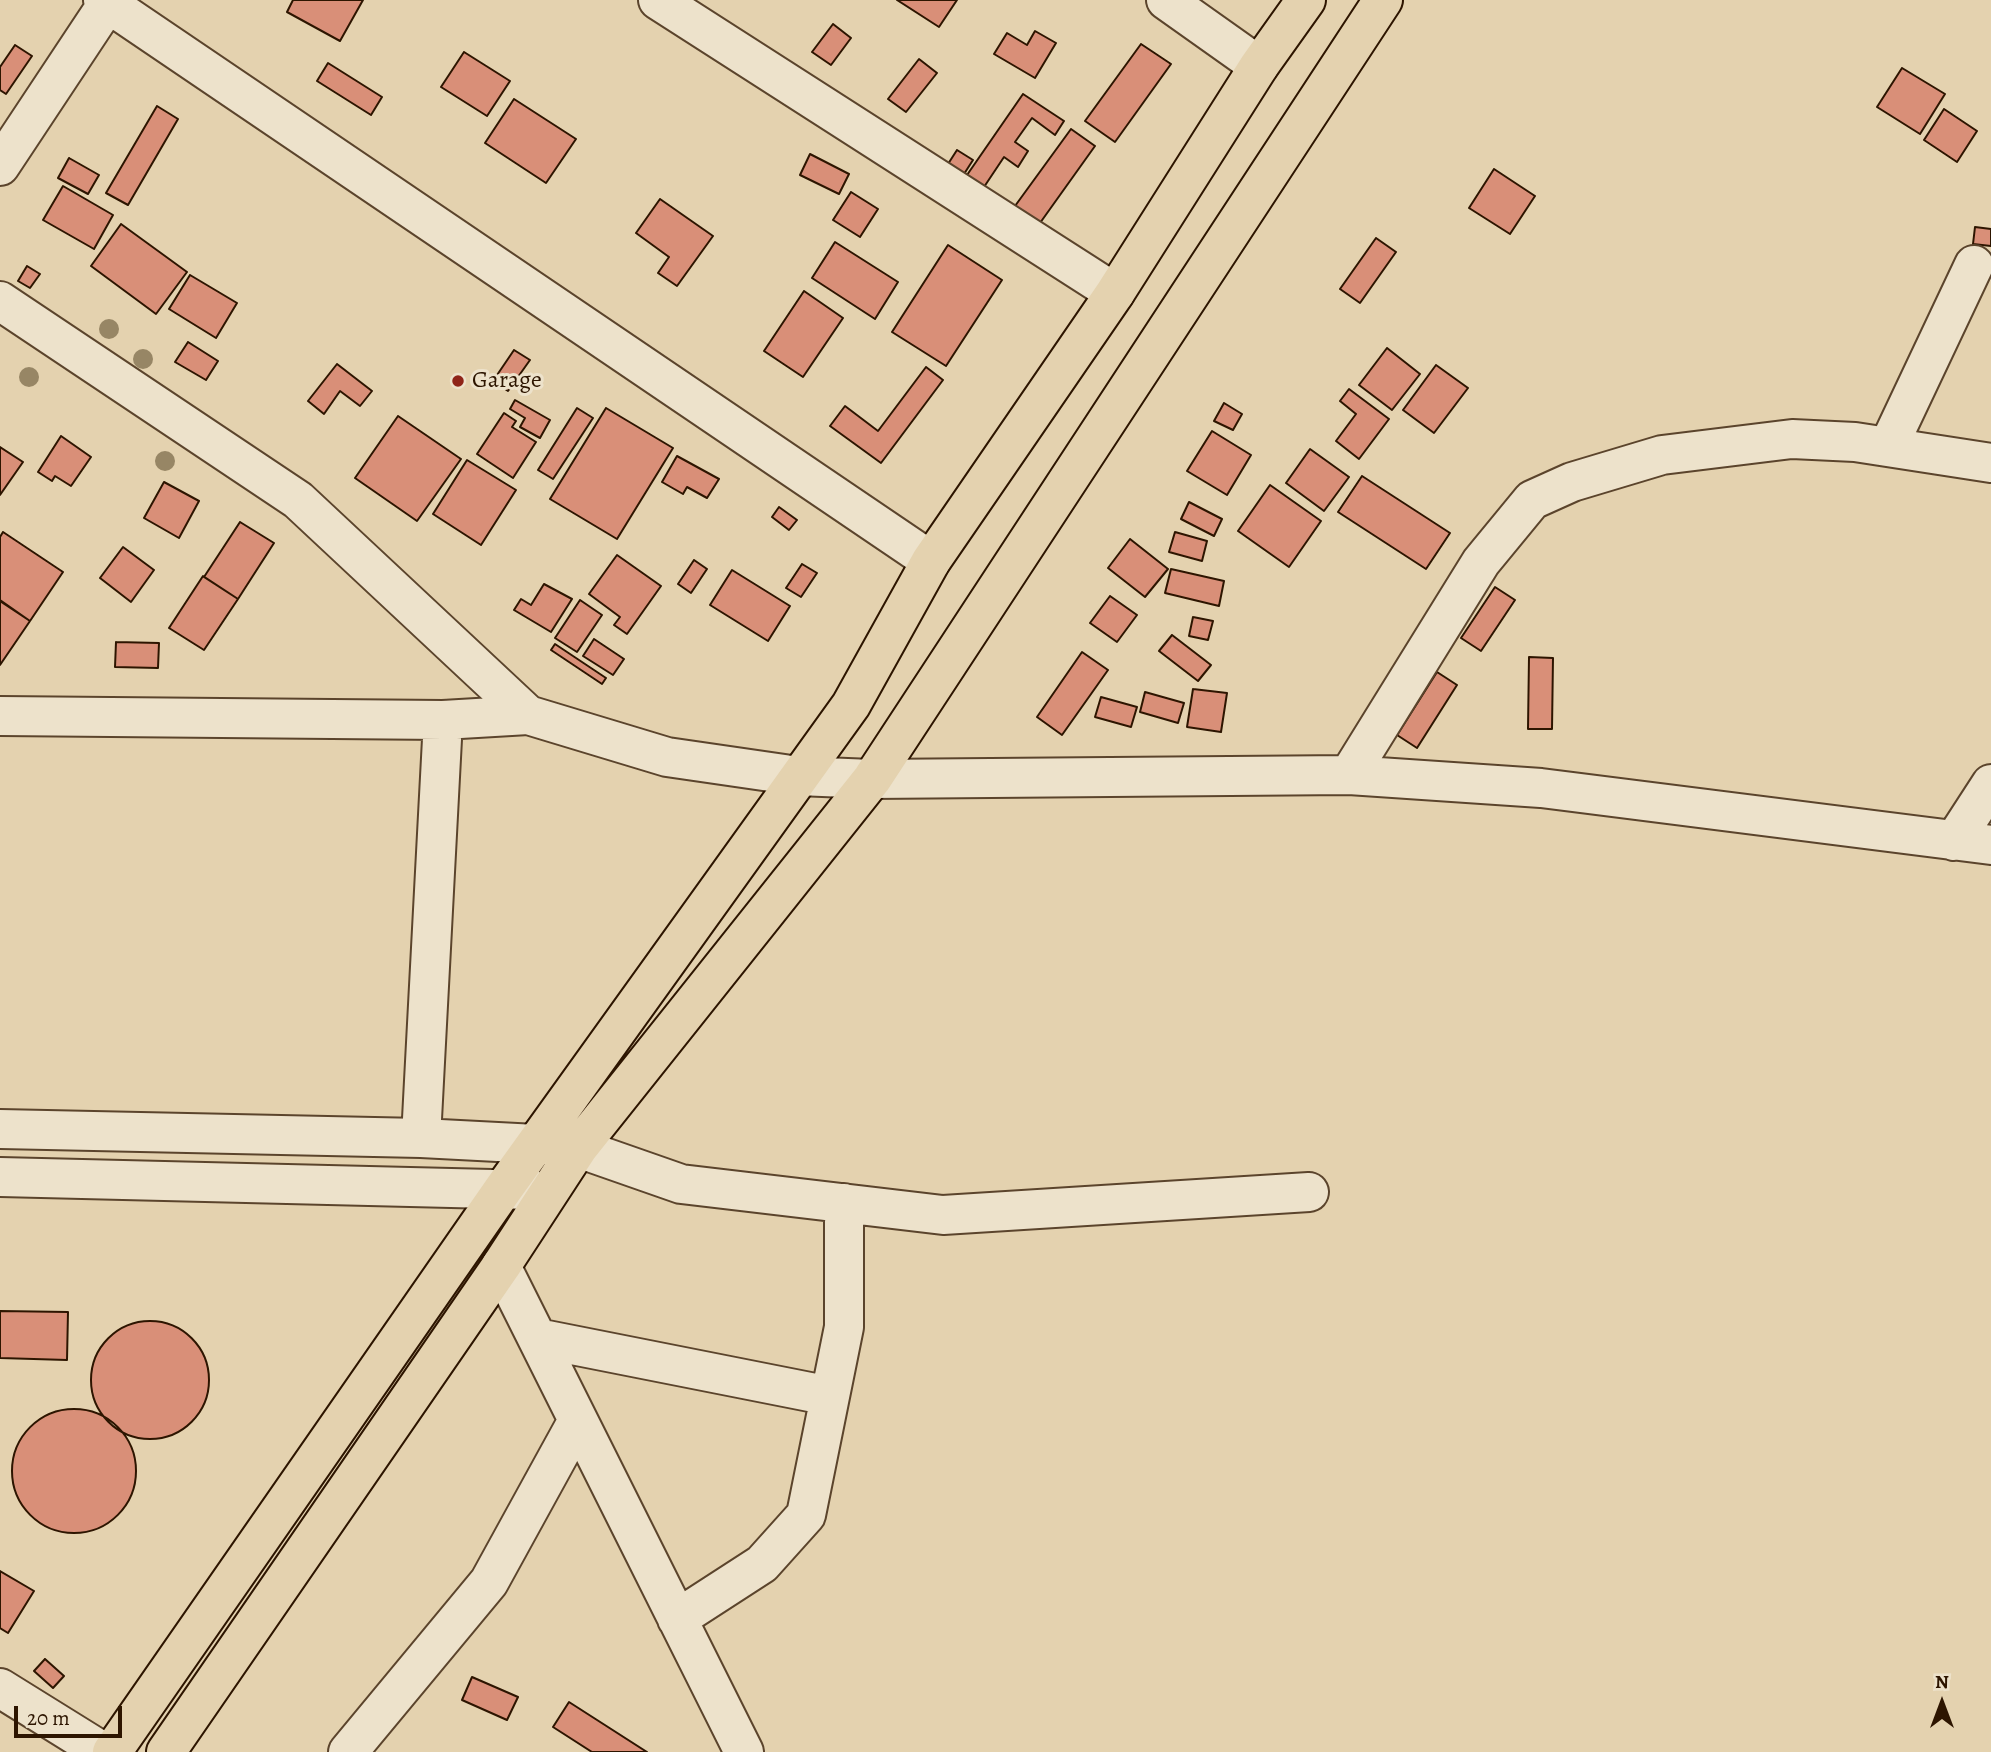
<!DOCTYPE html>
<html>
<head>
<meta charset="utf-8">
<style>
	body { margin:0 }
	#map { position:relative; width:1991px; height:1752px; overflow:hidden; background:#e4d2af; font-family:Alegreya,serif }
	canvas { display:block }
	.north { position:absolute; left:1907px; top:1668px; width:70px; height:70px; -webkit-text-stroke:5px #ede2cb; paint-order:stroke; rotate:0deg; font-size:19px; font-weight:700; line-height:28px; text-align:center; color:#2d1500 }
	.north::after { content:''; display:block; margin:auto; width:24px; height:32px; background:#2d1500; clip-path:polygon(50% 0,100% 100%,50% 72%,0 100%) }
	.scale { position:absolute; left:14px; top:1706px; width:108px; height:32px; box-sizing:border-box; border:4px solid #2d1500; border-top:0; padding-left:9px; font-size:21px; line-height:24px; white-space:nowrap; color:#2d1500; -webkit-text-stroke:5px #ede2cb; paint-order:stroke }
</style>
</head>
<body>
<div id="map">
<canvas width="1991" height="1752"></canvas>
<div class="north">N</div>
<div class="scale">20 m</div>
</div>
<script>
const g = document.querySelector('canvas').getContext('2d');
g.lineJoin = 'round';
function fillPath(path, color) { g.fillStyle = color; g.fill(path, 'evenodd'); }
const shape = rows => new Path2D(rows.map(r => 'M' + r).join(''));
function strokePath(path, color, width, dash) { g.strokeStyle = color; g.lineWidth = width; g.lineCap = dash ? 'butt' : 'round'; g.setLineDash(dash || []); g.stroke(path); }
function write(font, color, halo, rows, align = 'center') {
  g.font = font + ' Alegreya,serif'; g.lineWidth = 6; g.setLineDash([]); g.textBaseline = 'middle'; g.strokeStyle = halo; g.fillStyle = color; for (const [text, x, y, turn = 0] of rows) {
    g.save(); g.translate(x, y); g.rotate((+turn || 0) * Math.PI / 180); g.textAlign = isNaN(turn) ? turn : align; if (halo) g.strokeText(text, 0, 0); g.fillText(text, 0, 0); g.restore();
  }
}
const building = shape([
	[293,0,363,0,340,41,287,12,293,0],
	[897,0,957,0,939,27,897,0],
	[833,24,851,38,831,65,812,52,833,24],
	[1035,31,1056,43,1035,78,994,54,1007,33,1027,45,1035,31],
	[1141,44,1171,64,1115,142,1085,121,1141,44],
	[15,45,32,56,6,94,0,90,0,67,15,45],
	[464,52,510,81,487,116,441,87,464,52],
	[919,59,937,73,906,112,888,99,919,59],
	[328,63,382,97,371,115,317,81,328,63],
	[1902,68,1945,94,1920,134,1877,107,1902,68],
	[1023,94,1064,121,1055,135,1032,118,1015,142,1028,151,1018,167,1004,157,984,187,967,175,1023,94],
	[514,99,576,139,546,183,485,143,514,99],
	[157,106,178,119,128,205,106,193,157,106],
	[1944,109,1977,131,1957,162,1924,140,1944,109],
	[1071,129,1095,146,1040,223,1015,206,1071,129],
	[957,150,973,160,964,174,948,164,957,150],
	[810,154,849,174,839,194,800,175,810,154],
	[69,158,99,175,88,194,58,178,69,158],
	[1494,169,1535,196,1510,234,1469,208,1494,169],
	[63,186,113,215,94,249,43,220,63,186],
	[851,192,878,209,860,237,833,220,851,192],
	[660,199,713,236,677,286,658,273,669,257,636,233,660,199],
	[121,224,187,272,156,314,91,266,121,224],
	[1975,227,1991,229,1991,246,1973,244,1975,227],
	[1376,238,1396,252,1360,303,1340,289,1376,238],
	[835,242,898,282,875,319,812,278,835,242],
	[948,245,1002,280,946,366,892,332,948,245],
	[27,266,40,274,30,288,18,281,27,266],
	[190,275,237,303,216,338,169,309,190,275],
	[804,291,843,318,803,377,764,351,804,291],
	[188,342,218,361,206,380,175,362,188,342],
	[1387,348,1420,374,1392,410,1359,385,1387,348],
	[514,350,530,360,508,391,493,381,514,350],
	[337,364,372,391,360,406,340,391,324,414,308,401,337,364],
	[1436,365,1468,388,1434,433,1403,410,1436,365],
	[926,367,943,380,881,463,830,426,845,406,878,431,926,367],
	[1349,389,1389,419,1359,459,1336,441,1356,414,1340,401,1349,389],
	[515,400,550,420,540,438,520,427,525,418,510,409,515,400],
	[1224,403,1242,414,1233,430,1214,421,1224,403],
	[577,408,593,418,553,479,538,470,577,408],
	[606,408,673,448,617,539,550,499,606,408],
	[504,413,516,421,512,427,536,442,513,478,477,454,504,413],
	[398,416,461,459,417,521,355,478,398,416],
	[1212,431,1251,455,1227,495,1187,471,1212,431],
	[61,436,91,457,71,486,55,476,52,481,38,472,61,436],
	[0,447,23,462,0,495,0,447],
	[1310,449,1349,477,1324,511,1286,483,1310,449],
	[677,456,719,479,707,498,687,487,683,494,662,482,677,456],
	[467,460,516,490,481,545,433,514,467,460],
	[1362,476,1450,533,1426,569,1338,512,1362,476],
	[164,482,199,501,179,538,144,518,164,482],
	[1270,485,1321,521,1289,567,1238,531,1270,485],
	[1189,502,1222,519,1214,536,1181,519,1189,502],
	[779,507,797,520,789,530,772,517,779,507],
	[240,522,274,543,238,599,204,577,240,522],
	[3,532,63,572,30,621,0,601,0,537,3,532],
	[1175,532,1207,541,1202,561,1169,552,1175,532],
	[1130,539,1168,569,1145,597,1108,568,1130,539],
	[123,547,154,570,131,602,100,578,123,547],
	[617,555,661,586,627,634,614,625,620,617,589,594,617,555],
	[694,560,707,569,691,593,678,584,694,560],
	[802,564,817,573,801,597,786,588,802,564],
	[1171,569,1224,581,1219,606,1165,593,1171,569],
	[732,570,790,606,768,641,710,605,732,570],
	[203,576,238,599,204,650,169,628,203,576],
	[544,584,572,599,551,632,514,610,521,599,531,605,544,584],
	[1495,587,1515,600,1481,651,1461,638,1495,587],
	[1110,596,1137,615,1117,642,1090,623,1110,596],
	[0,600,30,621,0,665,0,600],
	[580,600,602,615,577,652,555,638,580,600],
	[1193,617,1213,621,1208,640,1189,636,1193,617],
	[1172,635,1211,665,1198,681,1159,651,1172,635],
	[594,639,624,659,613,675,583,656,594,639],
	[116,642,159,643,158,668,115,667,116,642],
	[555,644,606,678,602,684,551,650,555,644],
	[1082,652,1108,670,1062,735,1037,717,1082,652],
	[1529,657,1553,658,1552,729,1528,729,1529,657],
	[1437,672,1457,685,1417,748,1397,735,1437,672],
	[1193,689,1227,693,1221,732,1187,727,1193,689],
	[1145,692,1184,703,1178,723,1140,712,1145,692],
	[1101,697,1137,707,1131,727,1095,717,1101,697],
	[0,1311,68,1312,67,1360,0,1358,0,1311],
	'91 1380a59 59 0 1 1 118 0a59 59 0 1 1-118 0Z',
	'12 1471a62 62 0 1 1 124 0a62 62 0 1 1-124 0Z',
	[0,1571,34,1591,8,1633,0,1628,0,1571],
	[45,1659,64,1676,53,1688,34,1671,45,1659],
	[472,1677,518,1697,507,1720,462,1700,472,1677],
	[569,1702,647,1752,592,1752,553,1727,569,1702]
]);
const minor = shape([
	[103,0,931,561],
	[658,0,1115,293],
	[1166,0,1259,66],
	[0,166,110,0],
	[0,301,298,500,528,715],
	[1888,447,1974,265],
	[0,716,443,720,528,715,667,757,798,776,872,779,1349,775,1541,788,1991,845],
	[1349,775,1481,562,1532,500,1572,482,1662,455,1792,439,1855,442,1991,463],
	[1954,841,1991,784],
	[0,1129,421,1138,536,1144,578,1148,681,1184,943,1215,1309,1192],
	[421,1138,443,720],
	[0,1177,533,1190],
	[501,1266,744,1752],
	[537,1338,830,1396],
	[677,1619,762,1564,806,1515,844,1327,844,1203],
	[0,1688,103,1752],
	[348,1752,489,1582,578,1420]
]);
const major = shape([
	[112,1752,504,1188,851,705,931,561,1115,293,1259,66,1306,0],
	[166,1752,501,1266,578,1148,872,779,1383,0]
]);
const trees = [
	[109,329],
	[143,359],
	[29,377],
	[165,461]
];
const markers = [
	[458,381,7,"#8f2418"]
];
const poiNames = [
	["Garage",472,381]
];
fillPath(building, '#d98f78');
strokePath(building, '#2d1500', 2);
strokePath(minor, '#5b442c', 42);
strokePath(major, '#2d1500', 42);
strokePath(minor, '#ede2cb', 38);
strokePath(major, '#e4d2af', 38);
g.fillStyle = '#978665';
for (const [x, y] of trees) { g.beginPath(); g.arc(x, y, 10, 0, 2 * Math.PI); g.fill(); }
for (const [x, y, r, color] of markers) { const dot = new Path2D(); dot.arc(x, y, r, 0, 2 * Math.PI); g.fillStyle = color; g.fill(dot); strokePath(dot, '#ede2cb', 2.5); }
write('24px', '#2d1500', '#ede2cb', poiNames, 'left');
</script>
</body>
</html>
